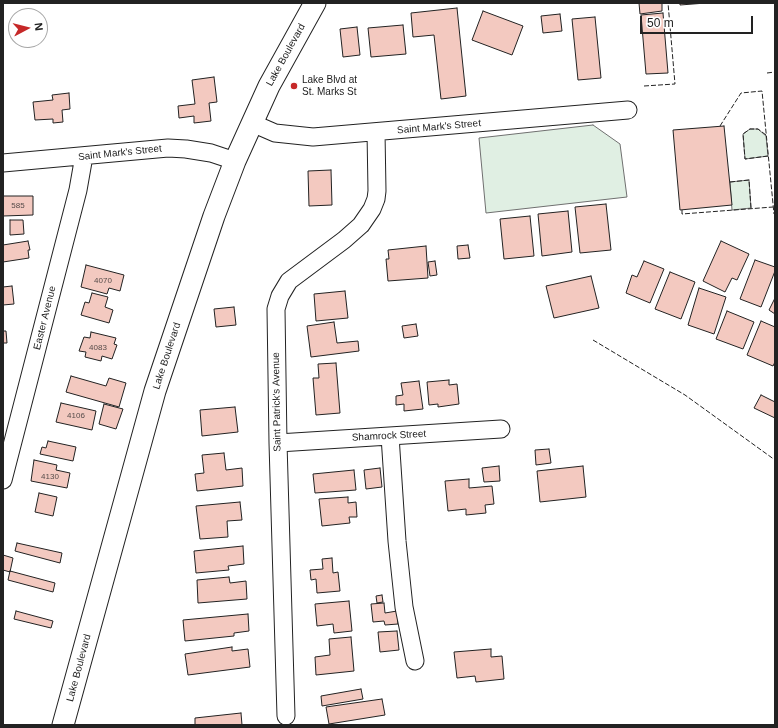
<!DOCTYPE html>
<html>
<head>
<meta charset="utf-8">
<style>
	body { margin:0 }
	#map { position:relative; width:778px; height:728px; overflow:hidden; background:#fff; font-family:Helvetica,sans-serif }
	canvas { display:block }
	.frame { position:absolute; inset:0; border:4px solid #222; pointer-events:none }
	.north { position:absolute; left:8px; top:8px; width:40px; height:40px; box-sizing:border-box; background:#fff; border:1px solid #a7a7a7; border-radius:50%; rotate:83deg; font-size:11px; font-weight:700; line-height:16px; text-align:center; color:#222 }
	.north::after { content:''; display:block; margin:auto; width:14px; height:18px; background:#c62828; clip-path:polygon(50% 0,100% 100%,50% 72%,0 100%) }
	.scale { position:absolute; left:640px; top:16px; width:113px; height:18px; box-sizing:border-box; border:2px solid #222; border-top:0; padding-left:5px; font-size:12px; line-height:14px; white-space:nowrap; color:#222; -webkit-text-stroke:3px #fff; paint-order:stroke }
</style>
</head>
<body>
<div id="map">
<canvas width="778" height="728"></canvas>
<div class="frame"></div>
<div class="north">N</div>
<div class="scale">50 m</div>
</div>
<script>
const g = document.querySelector('canvas').getContext('2d');
g.lineJoin = 'round';
function fillPath(path, color) { g.fillStyle = color; g.fill(path, 'evenodd'); }
const shape = rows => new Path2D(rows.map(r => 'M' + r).join(''));
function strokePath(path, color, width, dash) { g.strokeStyle = color; g.lineWidth = width; g.lineCap = dash ? 'butt' : 'round'; g.setLineDash(dash || []); g.stroke(path); }
function write(font, color, halo, rows, align = 'center') {
  g.font = font + ' Helvetica,sans-serif'; g.lineWidth = 3; g.setLineDash([]); g.textBaseline = 'middle'; g.strokeStyle = halo; g.fillStyle = color; for (const [text, x, y, turn = 0] of rows) {
    g.save(); g.translate(x, y); g.rotate((+turn || 0) * Math.PI / 180); g.textAlign = isNaN(turn) ? turn : align; if (halo) g.strokeText(text, 0, 0); g.fillText(text, 0, 0); g.restore();
  }
}
const green = shape([
	[593,125,620,144,627,197,486,213,479,138,593,125],
	[750,129,758,129,766,136,768,156,745,159,743,134,750,129],
	[749,180,751,208,732,210,730,182,749,180]
]);
const building = shape([
	[639,3,662,3,662,11,640,14,639,3],
	[680,3,706,3,680,5,680,3],
	[457,8,466,96,441,99,434,35,413,37,411,13,457,8],
	[483,11,523,26,512,55,472,40,483,11],
	[663,13,668,73,646,74,641,15,663,13],
	[560,14,562,31,543,33,541,16,560,14],
	[595,17,601,78,578,80,572,19,595,17],
	[403,25,406,54,371,57,368,28,403,25],
	[357,27,360,55,343,57,340,29,357,27],
	[214,77,217,102,209,103,211,121,194,123,194,116,179,118,178,106,195,104,192,80,214,77],
	[69,93,70,109,62,110,63,122,53,123,53,119,35,120,33,102,53,100,52,95,69,93],
	[724,126,732,205,680,210,673,130,724,126],
	[331,170,332,205,309,206,308,171,331,170],
	[3,196,33,196,33,215,3,216,3,196],
	[606,204,611,250,580,253,575,207,606,204],
	[568,211,572,252,542,256,538,214,568,211],
	[530,216,534,256,504,259,500,219,530,216],
	[10,220,23,220,24,234,10,235,10,220],
	[28,241,30,250,28,250,29,258,3,262,3,245,28,241],
	[721,241,749,254,737,280,732,278,725,292,703,281,721,241],
	[468,245,470,258,458,259,457,246,468,245],
	[426,246,428,278,388,281,386,259,389,259,388,250,426,246],
	[755,260,775,267,775,271,761,307,740,299,755,260],
	[435,261,437,275,430,276,428,262,435,261],
	[644,261,664,269,650,303,626,293,632,275,637,277,644,261],
	[86,265,124,275,120,291,109,288,107,294,81,287,86,265],
	[670,272,695,282,681,319,655,309,670,272],
	[591,276,599,308,554,318,546,286,591,276],
	[12,286,14,304,3,305,3,287,12,286],
	[699,288,726,297,714,334,688,325,699,288],
	[345,291,348,318,316,321,314,294,345,291],
	[92,293,108,297,105,307,113,310,109,323,81,315,85,302,89,303,92,293],
	[775,298,775,314,769,310,775,298],
	[234,307,236,325,216,327,214,309,234,307],
	[727,311,754,322,743,349,716,339,727,311],
	[761,321,775,327,775,362,773,366,747,355,761,321],
	[334,322,337,343,358,341,359,351,311,357,307,326,334,322],
	[416,324,418,336,404,338,402,326,416,324],
	[3,331,6,331,7,343,3,343,3,331],
	[91,332,116,338,114,344,117,345,112,359,102,356,101,361,85,357,86,352,79,351,84,337,90,338,91,332],
	[336,363,340,413,316,415,313,378,319,378,318,364,336,363],
	[71,376,106,386,109,378,126,383,119,407,66,392,71,376],
	[449,380,449,385,457,384,459,404,438,407,438,404,429,405,427,382,449,380],
	[419,381,423,409,404,411,404,404,396,405,396,396,403,395,401,383,419,381],
	[761,395,775,402,775,418,754,408,761,395],
	[61,403,96,411,92,430,56,422,61,403],
	[104,404,123,409,116,429,99,424,104,404],
	[235,407,238,432,202,436,200,410,235,407],
	[48,441,76,447,73,461,40,454,42,447,46,448,48,441],
	[549,449,551,463,536,465,535,450,549,449],
	[224,453,226,470,242,468,243,486,197,491,195,474,204,473,202,455,224,453],
	[34,460,57,465,56,470,70,473,67,488,31,481,34,460],
	[499,466,500,481,484,482,482,468,499,466],
	[583,466,586,497,540,502,537,471,583,466],
	[380,468,382,487,366,489,364,470,380,468],
	[354,470,356,490,315,493,313,474,354,470],
	[469,479,469,488,492,486,494,504,485,505,486,513,466,515,466,509,448,511,445,481,469,479],
	[39,493,57,497,53,516,35,512,39,493],
	[348,497,348,503,356,502,357,517,349,517,350,523,322,526,319,499,348,497],
	[240,502,242,520,227,521,228,537,200,539,196,506,240,502],
	[17,543,62,553,60,563,15,551,17,543],
	[243,546,244,564,228,566,229,570,196,573,194,551,243,546],
	[3,555,13,558,10,572,3,570,3,555],
	[332,558,333,573,338,572,340,591,317,593,316,579,311,580,310,570,323,569,322,559,332,558],
	[10,571,55,583,53,592,8,580,10,571],
	[229,577,230,583,246,581,247,599,198,603,197,580,229,577],
	[382,595,383,602,377,603,376,596,382,595],
	[349,601,352,631,334,633,333,624,317,626,315,604,349,601],
	[384,603,385,613,397,611,398,624,385,625,384,621,373,622,371,604,384,603],
	[16,611,53,621,51,628,14,619,16,611],
	[248,614,249,631,234,633,234,636,185,641,183,620,248,614],
	[397,631,399,650,380,652,378,632,397,631],
	[351,637,354,671,316,675,315,657,330,655,329,639,351,637],
	[232,647,232,651,248,649,250,667,188,675,185,654,232,647],
	[491,649,491,657,502,656,504,679,476,682,475,676,457,678,454,652,491,649],
	[361,689,363,699,322,706,321,696,361,689],
	[382,699,385,715,329,724,326,707,382,699],
	[241,713,242,725,195,725,195,718,241,713]
]);
const minor = shape([
	[252,123,275,133,313,137,628,110],
	[3,163,168,148,186,149,211,153,235,161],
	[390,436,397,541,404,607,415,661],
	[278,443,501,429],
	[3,480,78,190,84,156],
	[286,716,278,443,276,309,280,296,289,281,344,240,361,225,372,209,376,199,377,191,376,132]
]);
const major = shape([
	[63,725,155,391,214,216,235,161,269,86,315,3]
]);
const fence = shape([
	[767,73,775,72],
	[644,86,675,84,668,3],
	[720,126,741,93,762,91,774,214,775,214],
	[766,135,758,129,750,129,743,134,745,159,768,156],
	[730,182,749,180,751,208],
	[682,210,682,214,773,207],
	[593,340,685,395,775,460]
]);
const markers = [
	[294,86,4,"#c62828"]
];
const numberNames = [
	["585",18,206],
	["4070",103,281],
	["4083",98,348],
	["4106",76,416],
	["4130",50,477]
];
const streetNames = [
	["Lake Boulevard",286,55,-61],
	["Saint Mark's Street",439,127,-5],
	["Saint Mark's Street",120,153,-6],
	["Easter Avenue",45,318,-76],
	["Lake Boulevard",167,356,-72],
	["Saint Patrick's Avenue",277,402,-91],
	["Shamrock Street",389,436,-3],
	["Lake Boulevard",79,668,-75]
];
const poiNames = [
	["Lake Blvd at",302,80],
	["St. Marks St",302,92]
];
fillPath(green, '#e0efe3');
strokePath(green, '#6f6f6f', 1);
fillPath(building, '#f3c9c0');
strokePath(building, '#222', 1);
strokePath(minor, '#222', 19);
strokePath(major, '#222', 23);
strokePath(minor, '#fff', 17);
strokePath(major, '#fff', 21);
strokePath(fence, '#222', 1, [5, 2]);
for (const [x, y, r, color] of markers) { const dot = new Path2D(); dot.arc(x, y, r, 0, 2 * Math.PI); g.fillStyle = color; g.fill(dot); strokePath(dot, '#fff', 1.5); }
write('8px', '#564c4a', null, numberNames);
write('10px', '#222', '#fff', streetNames);
write('10px', '#222', '#fff', poiNames, 'left');
</script>
</body>
</html>
